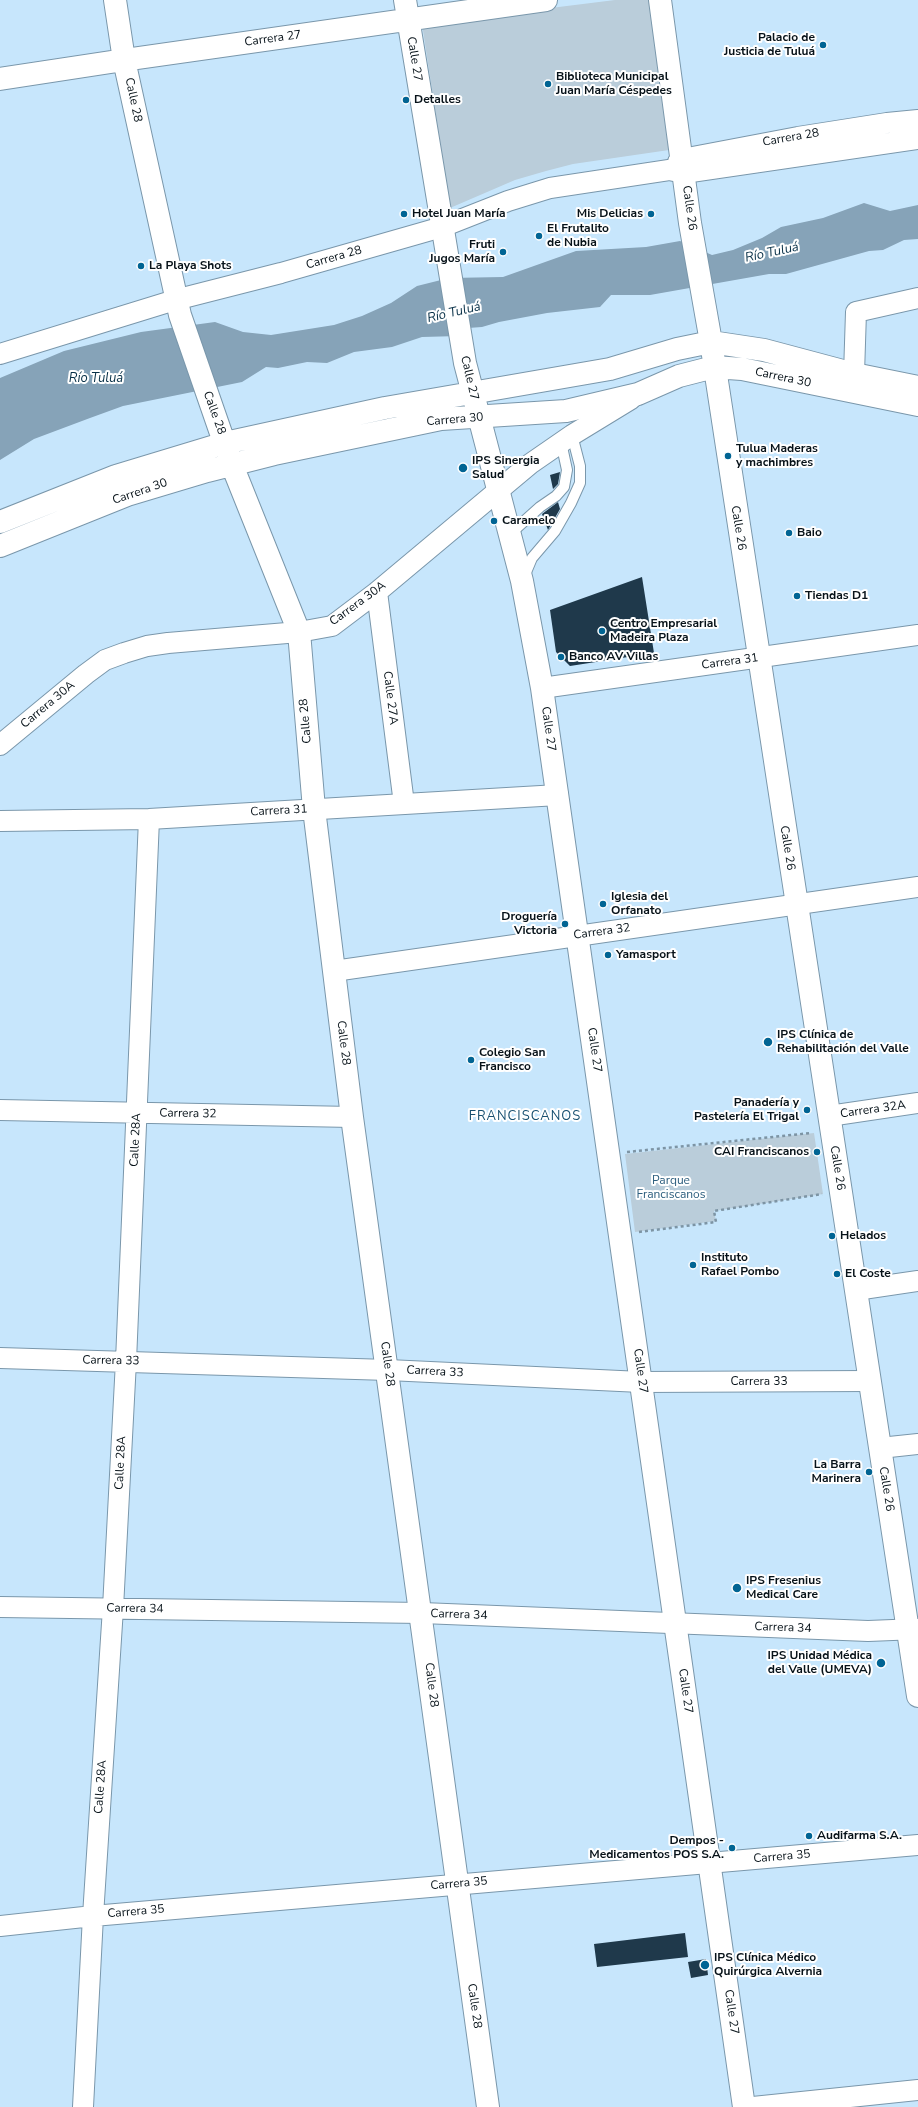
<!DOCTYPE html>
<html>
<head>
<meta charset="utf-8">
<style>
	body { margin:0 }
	canvas { display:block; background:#c7e6fc }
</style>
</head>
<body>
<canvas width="918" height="2107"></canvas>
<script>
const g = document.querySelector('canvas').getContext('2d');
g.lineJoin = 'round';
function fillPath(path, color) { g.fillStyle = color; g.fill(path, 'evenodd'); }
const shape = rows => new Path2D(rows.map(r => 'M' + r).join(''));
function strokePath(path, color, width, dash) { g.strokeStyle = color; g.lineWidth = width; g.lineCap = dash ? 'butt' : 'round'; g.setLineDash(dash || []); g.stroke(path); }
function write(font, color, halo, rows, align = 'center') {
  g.font = font + ' "Nunito Sans",sans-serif'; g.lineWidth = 4; g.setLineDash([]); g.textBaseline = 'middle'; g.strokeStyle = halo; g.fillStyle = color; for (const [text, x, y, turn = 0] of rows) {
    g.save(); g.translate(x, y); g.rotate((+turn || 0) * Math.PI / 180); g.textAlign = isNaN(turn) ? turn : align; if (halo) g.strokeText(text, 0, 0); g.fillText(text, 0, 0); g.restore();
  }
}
const green = shape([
	[615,0,649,0,669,150,573,164,546,171,515,180,450,208,422,24],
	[814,1133,823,1194,714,1211,716,1221,635,1232,625,1154]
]);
const water = shape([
	[864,203,890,211,918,205,918,239,904,240,883,250,869,251,786,274,769,274,650,295,611,295,600,307,547,313,499,322,482,327,468,328,459,336,422,337,392,347,354,352,327,363,307,362,278,368,266,367,242,382,123,406,90,418,34,439,0,460,0,378,64,351,141,332,215,322,243,332,271,335,334,325,362,316,391,303,417,286,449,278,503,277,576,251,646,247,680,241,712,255,733,250,762,238,781,227,823,218]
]);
const building = shape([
	[560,472,558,484,553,489,550,475],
	[558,502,560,509,548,530,542,514],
	[642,577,654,653,570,666,556,652,550,610],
	[685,1933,688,1957,597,1967,594,1944],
	[706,1959,708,1975,691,1978,688,1962]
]);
const path = shape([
	[627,1152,811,1133],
	[639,1232,716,1222,714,1211,822,1194]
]);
const lane = shape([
	[511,533,540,507,556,496,564,487,567,470,561,442],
	[524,577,532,558,555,531,571,503,580,483,580,466,572,435]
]);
const street = shape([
	[678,162,682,159,798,137,887,123,918,120],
	[0,354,175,300,281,273,442,227,508,201,550,188,669,170,684,173,918,139],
	[854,374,856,312,918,298],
	[377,592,404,804],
	[542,688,918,635],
	[0,745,86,674,105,660,124,653,147,646,168,643,299,632,332,626,377,592,530,464,572,435,631,399],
	[0,821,149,819,558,795],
	[334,971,918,887],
	[0,1110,352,1117],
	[829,1116,918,1103],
	[856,1290,918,1281],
	[0,1358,388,1370,641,1382,870,1381],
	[880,1448,918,1444],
	[0,1607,422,1613,868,1631,918,1629],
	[0,1926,93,1916,918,1845],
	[83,2107,93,1916,113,1608,126,1361,149,819],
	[753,2107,918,2090]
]);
const secondary = shape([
	[115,0,124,60,180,315,232,465,299,632,314,809,352,1117,488,2107],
	[405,0,465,363,522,581,542,688,744,2107],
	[660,0,690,223,711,342,918,1696],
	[0,79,124,60,546,0],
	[0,522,116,476,225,443,385,408,610,369,677,349,711,342,764,350,854,374,918,387],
	[0,546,127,495,207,471,274,454,441,419,566,411,638,394,679,376,714,367,742,369,918,405]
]);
const markers = [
	[823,45,4,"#016493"],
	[548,84,4,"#016493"],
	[406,100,4,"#016493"],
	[404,214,4,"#016493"],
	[651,214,4,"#016493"],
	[539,236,4,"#016493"],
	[503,252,4,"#016493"],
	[141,266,4,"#016493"],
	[728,456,4,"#016493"],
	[463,468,5,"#016493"],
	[494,521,4,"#016493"],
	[789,533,4,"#016493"],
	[797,596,4,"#016493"],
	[602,631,4,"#016493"],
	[561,657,4,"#016493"],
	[603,904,4,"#016493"],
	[565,924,4,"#016493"],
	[608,955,4,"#016493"],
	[768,1042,5,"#016493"],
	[471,1060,4,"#016493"],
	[807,1110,4,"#016493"],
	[817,1152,4,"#016493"],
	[832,1236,4,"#016493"],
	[693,1265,4,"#016493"],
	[837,1274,4,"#016493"],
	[869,1472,4,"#016493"],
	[737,1588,5,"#016493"],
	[881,1663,5,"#016493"],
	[809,1836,4,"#016493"],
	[732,1848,4,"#016493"],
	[705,1965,5,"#016493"]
];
const poiNames = [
	["Palacio de",815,38,"right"],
	["Justicia de Tuluá",815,52,"right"],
	["Biblioteca Municipal",556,77],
	["Juan María Céspedes",556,91],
	["Detalles",414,100],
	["Hotel Juan María",412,214],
	["Mis Delicias",643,214,"right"],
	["El Frutalito",547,229],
	["de Nubia",547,243],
	["Fruti",495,245,"right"],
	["Jugos María",495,259,"right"],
	["La Playa Shots",149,266],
	["Tulua Maderas",736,449],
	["y machimbres",736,463],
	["IPS Sinergia",472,461],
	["Salud",472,475],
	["Caramelo",502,521],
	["Baio",797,533],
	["Tiendas D1",805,596],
	["Centro Empresarial",610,624],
	["Madeira Plaza",610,638],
	["Banco AV Villas",569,657],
	["Iglesia del",611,897],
	["Orfanato",611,911],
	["Droguería",557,917,"right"],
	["Victoria",557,931,"right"],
	["Yamasport",616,955],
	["IPS Clínica de",777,1035],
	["Rehabilitación del Valle",777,1049],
	["Colegio San",479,1053],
	["Francisco",479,1067],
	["Panadería y",799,1103,"right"],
	["Pastelería El Trigal",799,1117,"right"],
	["CAI Franciscanos",809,1152,"right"],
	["Helados",840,1236],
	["Instituto",701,1258],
	["Rafael Pombo",701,1272],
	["El Coste",845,1274],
	["La Barra",861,1465,"right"],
	["Marinera",861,1479,"right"],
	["IPS Fresenius",746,1581],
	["Medical Care",746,1595],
	["IPS Unidad Médica",872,1656,"right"],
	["del Valle (UMEVA)",872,1670,"right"],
	["Audifarma S.A.",817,1836],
	["Dempos -",724,1841,"right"],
	["Medicamentos POS S.A.",724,1855,"right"],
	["IPS Clínica Médico",714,1958],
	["Quirúrgica Alvernia",714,1972]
];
const streetNames = [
	["Carrera 27",273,39,-8],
	["Calle 27",414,59,81],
	["Calle 28",133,100,78],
	["Carrera 28",791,138,-10],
	["Calle 26",689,208,82],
	["Carrera 28",334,258,-16],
	["Calle 27",469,378,77],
	["Carrera 30",783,378,12],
	["Calle 28",214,413,70],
	["Carrera 30",455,420,-5],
	["Carrera 30",140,492,-19],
	["Calle 26",738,528,81],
	["Carrera 30A",358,604,-36],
	["Carrera 31",730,662,-8],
	["Calle 27A",390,698,83],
	["Carrera 30A",48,705,-40],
	["Calle 28",306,721,-95],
	["Calle 27",548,729,82],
	["Carrera 31",279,811,-3],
	["Calle 26",787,848,81],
	["Carrera 32",602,932,-8],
	["Calle 28",343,1043,83],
	["Calle 27",594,1050,82],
	["Carrera 32A",873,1110,-8],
	["Carrera 32",188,1114,1],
	["Calle 28A",136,1140,-87],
	["Calle 26",837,1168,81],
	["Carrera 33",111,1361,1],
	["Calle 28",387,1364,82],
	["Calle 27",640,1371,82],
	["Carrera 33",435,1372,3],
	["Carrera 33",759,1382],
	["Calle 28A",121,1463,-87],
	["Calle 26",886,1489,81],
	["Carrera 34",135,1609,1],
	["Carrera 34",459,1615,2],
	["Carrera 34",783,1628,2],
	["Calle 28",431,1685,83],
	["Calle 27",685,1691,82],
	["Calle 28A",101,1787,-86],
	["Carrera 35",782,1857,-5],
	["Carrera 35",459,1884,-5],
	["Carrera 35",136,1912,-5],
	["Calle 28",474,2006,82],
	["Calle 27",731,2012,82]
];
const parkNames = [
	["Parque",671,1181],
	["Franciscanos",671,1195]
];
const waterNames = [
	["Río Tuluá",772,253,-12],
	["Río Tuluá",454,313,-13],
	["Río Tuluá",96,379]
];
const neighbourhoodNames = [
	["FRANCISCANOS",525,1117]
];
fillPath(green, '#bacdda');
fillPath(water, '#86a3b8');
fillPath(building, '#1f394b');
strokePath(lane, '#7a97ab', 12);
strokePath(street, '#7a97ab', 22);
strokePath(secondary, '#7a97ab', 24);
strokePath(path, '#7d94a4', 2.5, [3, 3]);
strokePath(lane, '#fff', 10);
strokePath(street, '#fff', 20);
strokePath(secondary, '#fff', 22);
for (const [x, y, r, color] of markers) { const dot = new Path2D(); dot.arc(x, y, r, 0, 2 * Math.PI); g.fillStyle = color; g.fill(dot); strokePath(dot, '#fff', 1.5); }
write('bold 12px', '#071219', '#fff', poiNames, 'left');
write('12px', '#071219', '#fff', streetNames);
write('12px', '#2b5d7d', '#fff', parkNames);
write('italic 13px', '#083047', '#fff', waterNames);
g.letterSpacing = '1px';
write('13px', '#164f70', '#fff', neighbourhoodNames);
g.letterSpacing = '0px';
</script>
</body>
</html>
